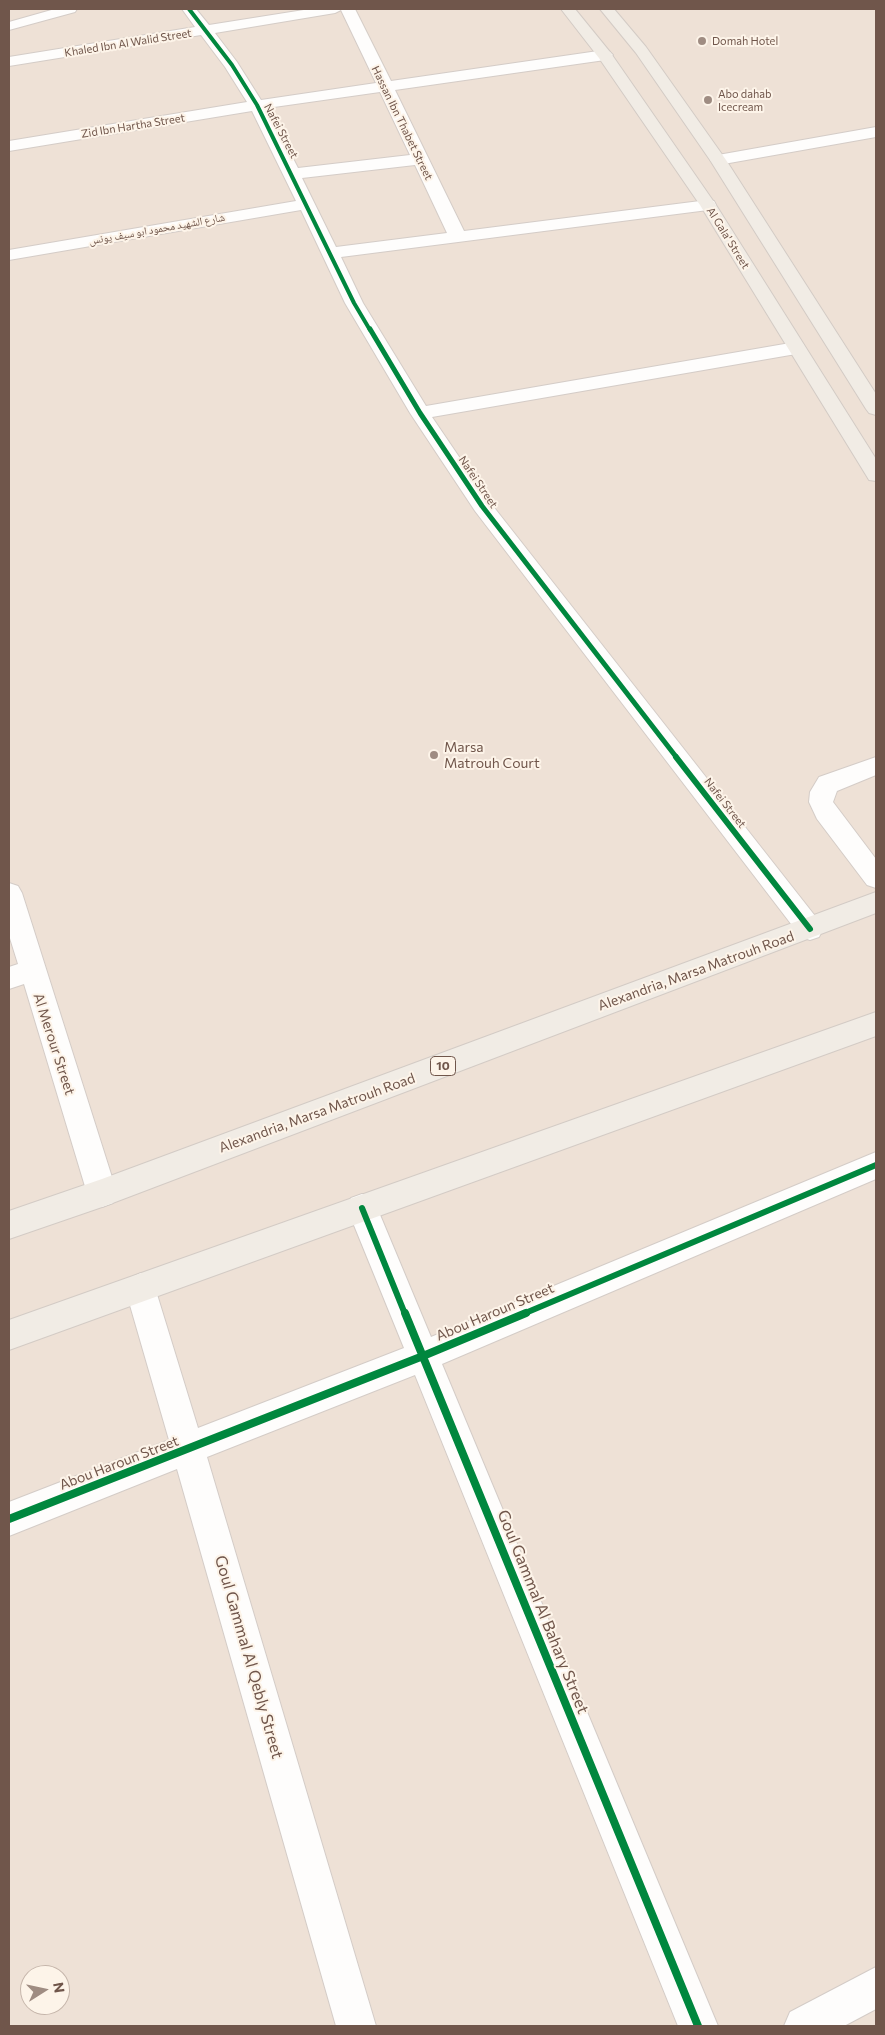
<!DOCTYPE html>
<html>
<head>
<meta charset="utf-8">
<style>
	body { margin:0 }
	#map { position:relative; width:885px; height:2035px; overflow:hidden; background:#f5efe8; font-family:Commissioner,sans-serif }
	canvas { display:block }
	.frame { position:absolute; inset:0; border:10px solid #70564b; pointer-events:none }
	.north { position:absolute; left:20px; top:1965px; width:50px; height:50px; box-sizing:border-box; background:#fdf4e9; border:1px solid #c5b5aa; border-radius:50%; rotate:80deg; font-size:14px; font-weight:700; line-height:20px; text-align:center; color:#70564b }
	.north::after { content:''; display:block; margin:auto; width:18px; height:22px; background:#9f8c82; clip-path:polygon(50% 0,100% 100%,50% 72%,0 100%) }
</style>
</head>
<body>
<div id="map">
<canvas width="885" height="2035"></canvas>
<div class="frame"></div>
<div class="north">N</div>
</div>
<script>
const g = document.querySelector('canvas').getContext('2d');
g.lineJoin = 'round';
function fillPath(path, color) { g.fillStyle = color; g.fill(path, 'evenodd'); }
const shape = rows => new Path2D(rows.map(r => 'M' + r).join(''));
function strokePath(path, color, width, dash) { g.strokeStyle = color; g.lineWidth = width; g.lineCap = dash ? 'butt' : 'round'; g.setLineDash(dash || []); g.stroke(path); }
function write(font, color, halo, rows, align = 'center') {
  g.font = font + ' Commissioner,"Noto Naskh Arabic",sans-serif'; g.lineWidth = 4; g.setLineDash([]); g.textBaseline = 'middle'; g.strokeStyle = halo; g.fillStyle = color; for (const [text, x, y, turn = 0] of rows) {
    g.save(); g.translate(x, y); g.rotate((+turn || 0) * Math.PI / 180); g.textAlign = isNaN(turn) ? turn : align; if (halo) g.strokeText(text, 0, 0); g.fillText(text, 0, 0); g.restore();
  }
}
const residential = shape([
	[9,9,876,9,876,2026,9,2026],
	[30,1975,60,1975,60,2005,30,2005]
]);
const minor = shape([
	[55,9,77,9,75,12,9,30,9,22,55,9],
	[182,9,196,9,209,25,310,9,355,9,391,81,605,50,610,52,613,55,605,60,395,90,464,231,708,200,714,201,716,205,714,209,708,210,341,257,363,303,426,406,796,342,803,344,805,348,803,352,796,354,432,417,489,501,819,921,823,929,819,937,810,940,801,937,475,511,410,413,345,303,301,210,9,260,9,250,296,201,252,111,9,151,9,141,247,102,225,67,201,35,9,66,9,57,195,27,182,9],
	[341,10,376,83,261,100,237,62,215,33,335,13,341,10],
	[380,92,410,155,298,168,267,108,380,92],
	[415,165,447,233,336,247,302,178,415,165],
	[876,127,876,137,718,165,710,160,718,155,876,127],
	[876,757,876,775,837,791,833,802,876,859,876,888,867,885,817,819,809,802,810,792,819,777,876,757],
	[9,883,18,886,22,893,117,1193,113,1203,102,1207,91,1203,87,1193,24,984,9,989,9,967,18,964,9,935,9,883],
	[876,1152,876,1179,442,1364,718,2026,678,2026,415,1375,207,1457,376,2026,336,2026,177,1469,9,1536,9,1502,169,1440,125,1288,130,1278,141,1273,152,1278,198,1428,404,1348,347,1208,351,1198,362,1194,373,1198,431,1337,876,1152],
	[876,1967,876,2009,844,2026,784,2026,790,2012,876,1967]
]);
const major = shape([
	[561,9,575,9,610,52,716,205,876,459,876,481,869,480,866,475,700,205,599,58,561,9],
	[600,9,614,9,646,47,726,160,876,394,876,415,869,413,866,409,710,160,636,53,600,9],
	[876,892,876,913,102,1207,9,1239,9,1211,102,1179,876,892],
	[876,1012,876,1036,9,1350,9,1320,876,1012]
]);
const cyclewayFar3 = shape([
	[189,9,232,65,257,105,354,303,370,330]
]);
const cyclewayFar2 = shape([
	[370,329,420,413,482,506,677,758]
]);
const cyclewayFar1 = shape([
	[676,757,810,929],
	[362,1208,405,1314],
	[523,1314,876,1165]
]);
const cycleway = shape([
	[405,1313,698,2026],
	[9,1519,423,1356,526,1313]
]);
const markers = [
	[702,41,5,"#9f8c82"],
	[708,100,5,"#9f8c82"],
	[434,755,5,"#9f8c82"]
];
const farPoinames = [
	["Domah Hotel",712,41],
	["Abo dahab",718,94],
	["Icecream",718,107]
];
const farStreetnames = [
	["Khaled Ibn Al Walid Street",128,43,-9],
	["Hassan Ibn Thabet Street",402,123,64],
	["Zid Ibn Hartha Street",133,126,-9],
	["Nafei Street",281,131,62],
	["شارع الشهيد محمود ابو سيف يونس",157,229,-10],
	["Al Gala' Street",728,238,58],
	["Nafei Street",478,482,56],
	["Nafei Street",725,803,52]
];
const shields = [
	[443,1066,25]
];
const shieldNames = [
	["10",443,1066]
];
const poiNames = [
	["Marsa",444,747],
	["Matrouh Court",444,763]
];
const streetNames = [
	["Alexandria, Marsa Matrouh Road",696,971,-20],
	["Al Merour Street",54,1044,72],
	["Alexandria, Marsa Matrouh Road",317,1113,-20],
	["Abou Haroun Street",495,1312,-23],
	["Abou Haroun Street",119,1463,-21]
];
const nearStreetnames = [
	["Goul Gammal Al Bahary Street",543,1612,68],
	["Goul Gammal Al Qebly Street",249,1657,74]
];
fillPath(residential, '#eee1d6');
strokePath(minor, '#d4ccc7', 2);
strokePath(major, '#d3cbc5', 2);
fillPath(minor, '#fefdfc');
fillPath(major, '#f1ece5');
strokePath(cyclewayFar3, '#00873e', 4);
strokePath(cyclewayFar2, '#00873e', 5);
strokePath(cyclewayFar1, '#00873e', 6);
strokePath(cycleway, '#00873e', 8);
for (const [x, y, r, color] of markers) { const dot = new Path2D(); dot.arc(x, y, r, 0, 2 * Math.PI); g.fillStyle = color; g.fill(dot); strokePath(dot, '#fdf4e9', 2); }
write('11px', '#70564b', '#fdf4e9', farPoinames, 'left');
write('11px', '#70564b', '#fdf4e9', farStreetnames);
for (const [x, y, w] of shields) { const box = new Path2D(); box.roundRect(x - w / 2, y - 9.5, w, 19, 4); g.fillStyle = '#fdf4e9'; g.fill(box); strokePath(box, '#70564b', 1); }
write('bold 12px', '#70564b', null, shieldNames);
write('14px', '#70564b', '#fdf4e9', poiNames, 'left');
write('14px', '#70564b', '#fdf4e9', streetNames);
write('16px', '#70564b', '#fdf4e9', nearStreetnames);
</script>
</body>
</html>
